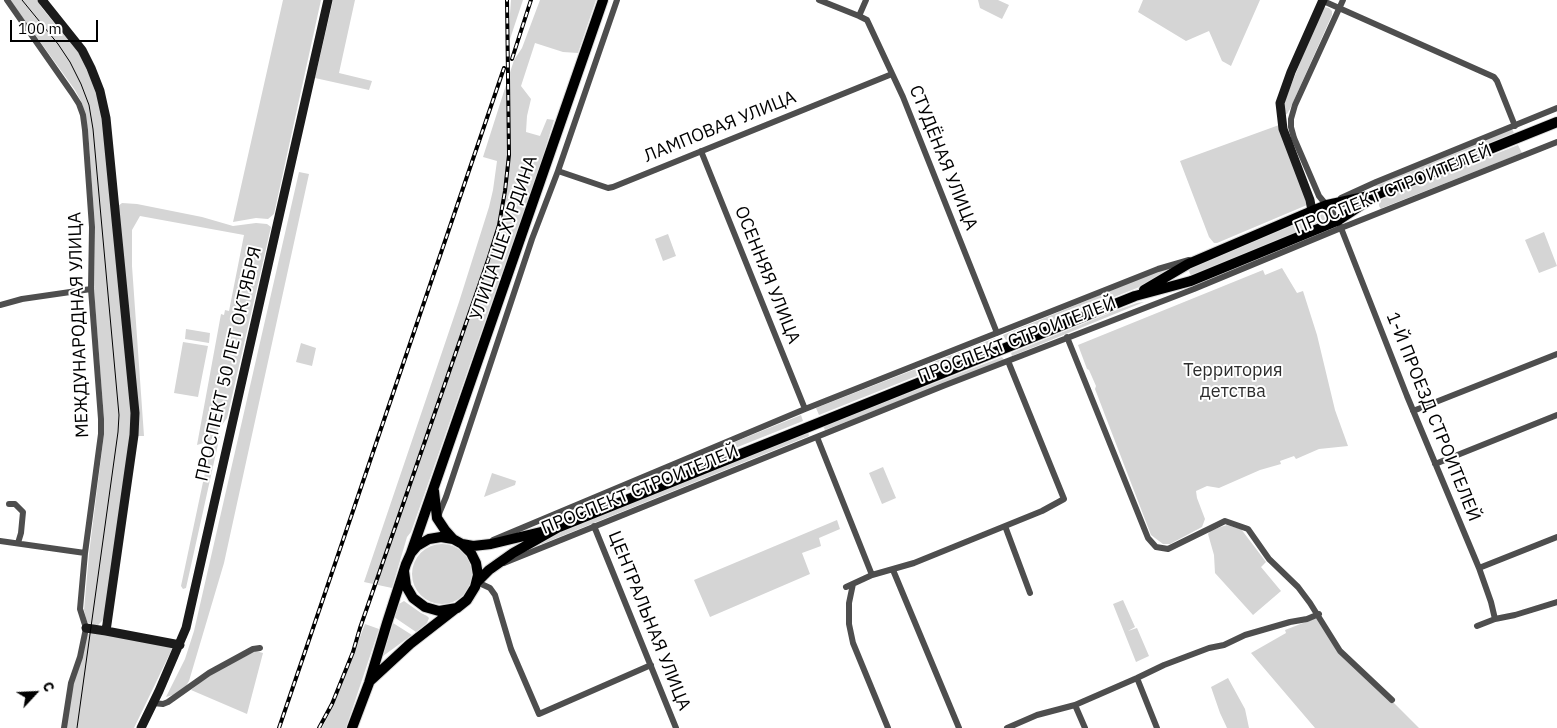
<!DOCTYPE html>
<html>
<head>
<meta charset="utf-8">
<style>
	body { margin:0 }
	#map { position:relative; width:1557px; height:728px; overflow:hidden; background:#fff; font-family:"IBM Plex Sans",sans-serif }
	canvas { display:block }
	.north { position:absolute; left:10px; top:668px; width:50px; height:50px; -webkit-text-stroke:4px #fff; paint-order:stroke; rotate:65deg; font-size:14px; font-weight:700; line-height:20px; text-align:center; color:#000 }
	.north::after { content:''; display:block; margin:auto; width:18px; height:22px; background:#000; clip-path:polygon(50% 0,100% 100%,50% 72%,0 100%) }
	.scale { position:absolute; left:10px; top:20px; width:88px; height:22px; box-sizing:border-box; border:2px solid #000; border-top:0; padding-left:6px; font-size:15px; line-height:18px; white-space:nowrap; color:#000; -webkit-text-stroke:4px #fff; paint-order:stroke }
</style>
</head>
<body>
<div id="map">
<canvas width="1557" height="728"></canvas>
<div class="north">С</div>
<div class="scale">100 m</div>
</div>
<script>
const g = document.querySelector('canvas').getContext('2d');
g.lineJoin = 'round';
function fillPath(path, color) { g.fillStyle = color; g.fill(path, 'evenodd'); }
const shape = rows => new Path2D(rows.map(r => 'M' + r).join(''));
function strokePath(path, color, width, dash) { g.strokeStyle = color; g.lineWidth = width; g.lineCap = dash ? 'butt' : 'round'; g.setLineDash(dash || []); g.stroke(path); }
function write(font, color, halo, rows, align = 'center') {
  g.font = font + ' "IBM Plex Sans",sans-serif'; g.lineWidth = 4; g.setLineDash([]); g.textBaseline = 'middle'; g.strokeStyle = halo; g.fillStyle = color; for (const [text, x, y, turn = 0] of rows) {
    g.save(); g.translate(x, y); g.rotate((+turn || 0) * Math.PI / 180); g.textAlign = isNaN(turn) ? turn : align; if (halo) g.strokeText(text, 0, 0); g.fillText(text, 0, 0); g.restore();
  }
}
const green = shape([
	[10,0,37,0,42,8,78,52,96,89,104,121,133,413,132,434,104,619,98,625,95,626,87,622,84,610,89,554,104,434,104,419,94,290,95,227,88,130,82,103,75,90],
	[283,0,321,0,274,214,268,219,256,218,233,222],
	[333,0,355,0,339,73,372,81,369,90,315,78],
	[511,0,523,0,509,42,509,27],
	[540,0,596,0,578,53,563,52,535,43,521,86,531,99,527,116,526,132,540,136,547,119,554,120,543,156,429,481,411,532,407,537,392,588,364,582,459,302,489,207,493,190,497,161,483,157,514,60,522,48],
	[978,0,998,0,1009,5,1002,19,980,8],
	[1143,0,1260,0,1231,66,1222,61,1209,31,1186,41,1138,12],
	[1324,7,1329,8,1332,11,1332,15,1290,109,1287,114,1283,115,1284,103,1321,10],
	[1279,125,1308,203,1307,205,1217,243,1214,243,1209,237,1180,161],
	[1512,129,1514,133,1379,187,1374,186,1375,184],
	[1518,145,1522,153,1382,208,1381,209,1379,206,1379,203,1382,199],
	[299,172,309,174,224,563,189,681,186,686,173,695,166,697,185,659,194,631],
	[122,203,137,204,202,217,233,226,256,223,267,224,271,227,227,418,210,441,197,445,221,314,224,315,225,310,229,311,244,235,140,216,132,230,132,266,144,436,136,436,118,206],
	[1324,212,1327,213,1329,215,1328,222,1192,276,1190,274,1189,271,1191,268],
	[1544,232,1557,266,1539,273,1525,240],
	[668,234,676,256,663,261,655,239],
	[1173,268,1160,276,1137,288,1006,340,1003,335,1158,271],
	[1282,268,1297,293,1303,291,1317,335,1335,410,1348,446,1319,449,1296,459,1294,456,1280,461,1281,464,1260,470,1219,488,1207,486,1196,491,1197,498,1205,519,1202,527,1170,544,1163,544,1151,535,1095,389,1096,386,1089,370,1087,369,1078,345,1263,270,1265,275],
	[1144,302,1012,356,1011,353,1117,310,1137,303],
	[186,329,210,333,209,343,185,339],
	[995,338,997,344,819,415,816,408],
	[183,342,208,346,198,397,174,393],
	[301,343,316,348,312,366,296,362],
	[1002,357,1004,360,825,430,823,426],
	[801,415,803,421,685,468,682,466,683,463],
	[808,432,809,436,542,544,540,542,565,530],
	[220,435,186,588,183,589,181,586,210,449],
	[673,467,676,469,675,471,560,518,558,517,558,516],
	[883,467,896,498,882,504,869,473],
	[492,473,516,481,515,485,484,497],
	[837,520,840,529,819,538,821,546,802,553,810,574,710,617,694,580],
	[1227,525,1241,529,1266,562,1261,567,1281,591,1253,615,1215,573,1214,555,1208,534,1211,530],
	'412 574a30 30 0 1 1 60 0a30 30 0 1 1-60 0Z',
	[1123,600,1135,627,1128,631,1137,628,1149,656,1136,662,1113,604],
	[404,601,421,613,427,616,429,618,427,623,416,632,394,617,399,604],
	[1321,616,1340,649,1419,728,1315,728,1251,653,1286,633,1285,630],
	[393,623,412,635,383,656,383,653],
	[365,624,379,629,346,728,322,728,334,704],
	[90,632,171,646,172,649,134,728,66,728,73,683,87,635],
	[256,651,263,653,247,714,191,690,210,674],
	[1228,678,1245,709,1249,728,1227,728,1220,713,1211,687]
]);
const street = shape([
	[7,0,72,93,79,104,83,115,85,130,92,227,91,289,101,419,101,434,85,553,80,609,86,628,85,633,80,657,71,683,64,728],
	[819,0,859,16],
	[866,0,859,16,867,20,903,97,997,333],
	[1321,0,1494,77,1497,81,1515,126],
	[1343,0,1295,105,1291,119,1291,127,1294,138,1319,196,1333,213,1341,228,1407,396,1479,568,1491,602,1495,619],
	[701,151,805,409],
	[558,171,608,188,613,187,892,74],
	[1341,198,1376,182,1557,108],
	[0,305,22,299,91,289],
	[1067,337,1148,538,1156,547,1168,549,1225,521,1248,529,1269,559,1298,587,1310,603,1340,651,1392,700],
	[1413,411,1557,354],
	[817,437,872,575],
	[1435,464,1557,415],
	[9,504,15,504,23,512,21,533,18,543],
	[438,516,446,497,532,239,558,171,617,0],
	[594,526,676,728],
	[1005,526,1030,593],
	[493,540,805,409,1158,269,1189,260],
	[0,541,85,553],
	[504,563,943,386,1194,289,1341,228,1557,142],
	[1479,568,1557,537],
	[893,570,959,728],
	[477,582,490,588,495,595,511,649,539,714,651,665],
	[853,584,849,603,849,624,853,643,888,728],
	[846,587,872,575,914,563,1042,511,1064,499,1008,361],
	[1477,626,1495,619,1515,615,1557,602],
	[1137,678,1157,728],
	[153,703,163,704,168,702,209,673,253,649,260,648],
	[1075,705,1085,728],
	[1007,728,1037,715,1075,705,1137,678,1164,665,1209,648,1224,645,1245,635,1290,622,1307,619,1319,614]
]);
const secondary = shape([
	[42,0,82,50,91,68,100,91,106,118,135,413,134,435,106,631,180,645],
	[1312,211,1310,200,1283,129,1280,103,1291,72,1323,0],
	[86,628,106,631],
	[141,728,159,691,186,628,328,0]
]);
const primary = shape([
	[1144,290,1188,264,1312,211,1327,205,1378,194,1557,122],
	[434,491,437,518,445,530,453,539],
	[462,544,473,546,491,544,545,531],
	[411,553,603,0],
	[477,582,489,570,513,553,559,527,1135,296,1191,281,1337,221,1378,194],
	[371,680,410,644,455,609],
	[352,728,369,683,387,623,406,564,411,553,417,546,429,539,441,537,453,539,462,544,471,553,476,563,478,575,475,587,467,600,457,608,439,611,425,607,413,598,406,586,404,571]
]);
const tram = shape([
	[22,0,58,44,70,62,81,84,89,105,93,129,119,415,118,432,77,728]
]);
const rail = shape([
	[512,59,531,0],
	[279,728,504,68],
	[319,728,332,704,353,652,360,628,488,260,499,225,505,191,509,155,507,0]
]);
const streetNames = [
	["ЛАМПОВАЯ УЛИЦА",720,127,-22],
	["СТУДЁНАЯ УЛИЦА",943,158,68],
	["ПРОСПЕКТ СТРОИТЕЛЕЙ",1393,190,-22],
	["УЛИЦА ШЕХУРДИНА",504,238,-71],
	["ОСЕННЯЯ УЛИЦА",767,275,68],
	["МЕЖДУНАРОДНАЯ УЛИЦА",79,325,-92],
	["ПРОСПЕКТ СТРОИТЕЛЕЙ",1017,340,-21],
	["ПРОСПЕКТ 50 ЛЕТ ОКТЯБРЯ",229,364,-77],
	["1-Й ПРОЕЗД СТРОИТЕЛЕЙ",1433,417,68],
	["ПРОСПЕКТ СТРОИТЕЛЕЙ",640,490,-22],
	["ЦЕНТРАЛЬНАЯ УЛИЦА",649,621,68]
];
const parkNames = [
	["Территория",1233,371],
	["детства",1233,392]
];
fillPath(green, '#d5d5d5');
strokePath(primary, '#dbdbdb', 12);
strokePath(street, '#4e4e4e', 6);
strokePath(secondary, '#1b1b1b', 9);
strokePath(primary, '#000', 10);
strokePath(tram, '#000', 1);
strokePath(rail, '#000', 4);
strokePath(rail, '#fff', 2, [5.5]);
write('18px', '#000', '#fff', streetNames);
write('18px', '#2c2c2c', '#fff', parkNames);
</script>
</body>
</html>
